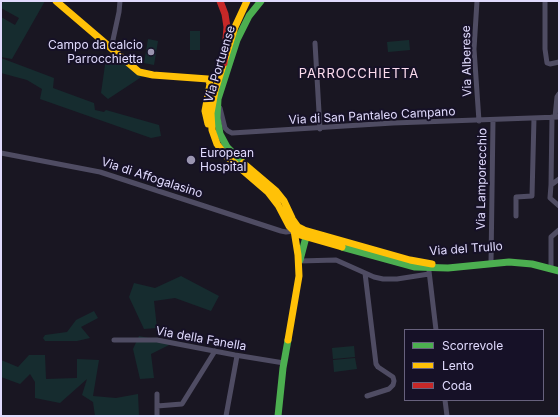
<!DOCTYPE html>
<html>
<head>
<meta charset="utf-8">
<style>
	body { margin:0 }
	#map { position:relative; width:560px; height:417px; overflow:hidden; background:#191622; font-family:Inter,sans-serif }
	canvas { display:block }
	.frame { position:absolute; inset:0; border:2px solid #e0dafd; pointer-events:none }
	.legend { position:absolute; left:404px; top:329px; width:140px; height:72px; box-sizing:border-box; background:#161127; border:1px solid #67617d; margin:0; padding:5px 7px; list-style:none; font-size:12px; color:#e0dafd }
	.legend li { display:flex; align-items:center; gap:8px; height:20px }
	.legend b { width:20px; border:1px solid #67617d }
</style>
</head>
<body>
<div id="map">
<canvas width="560" height="417"></canvas>
<div class="frame"></div>
<ul class="legend">
<li><b style="height:5px;background:#4caf50"></b>Scorrevole</li>
<li><b style="height:5px;background:#ffc107"></b>Lento</li>
<li><b style="height:5px;background:#c62828"></b>Coda</li>
</ul>
</div>
<script>
const g = document.querySelector('canvas').getContext('2d');
g.lineJoin = 'round';
function fillPath(path, color) { g.fillStyle = color; g.fill(path, 'evenodd'); }
const shape = rows => new Path2D(rows.map(r => 'M' + r).join(''));
function strokePath(path, color, width, dash) { g.strokeStyle = color; g.lineWidth = width; g.lineCap = dash ? 'butt' : 'round'; g.setLineDash(dash || []); g.stroke(path); }
function write(font, color, halo, rows, align = 'center') {
  g.font = font + ' Inter,sans-serif'; g.lineWidth = 4; g.setLineDash([]); g.textBaseline = 'middle'; g.strokeStyle = halo; g.fillStyle = color; for (const [text, x, y, turn = 0] of rows) {
    g.save(); g.translate(x, y); g.rotate((+turn || 0) * Math.PI / 180); g.textAlign = isNaN(turn) ? turn : align; if (halo) g.strokeText(text, 0, 0); g.fillText(text, 0, 0); g.restore();
  }
}
const green = shape([
	[3,1,45,1,12,59,1,57,1,17,15,25,19,18,1,8],
	[190,31,200,31,200,50,190,50],
	[148,39,158,41,154,65,144,63],
	[409,40,410,50,388,52,387,42],
	[115,57,143,76,108,99,101,93,106,58],
	[1,58,54,78,53,88,94,103,95,110,104,112,106,110,159,125,161,136,151,138,40,99,42,89,27,80,1,73],
	[181,276,219,296,211,311,175,298,154,301,157,328,144,329,129,297,134,283,155,288],
	[94,311,98,318,81,327,90,338,77,341,45,341,43,338,45,335,67,332,76,320],
	[139,336,173,343,151,354,154,378,140,379,133,349],
	[354,346,355,357,333,359,332,348],
	[29,355,45,355,46,379,77,378,77,359,99,360,93,396,116,398,138,394,139,416,95,416,93,402,82,395,87,379,60,403,35,398,35,382,30,374,20,384,1,377,1,360,18,367],
	[355,358,357,369,334,372,333,360]
]);
const street = shape([
	[477,1,474,49,479,121],
	[545,1,545,49,547,63,550,64,559,62],
	[315,43,320,129],
	[111,49,119,12,120,1],
	[220,108,225,128,228,131,232,133,393,123,559,117],
	[555,117,557,97,559,94],
	[1,153,100,172,281,231,286,232,294,231],
	[559,179,551,185,550,198,559,206],
	[551,185,552,117],
	[516,216,516,197,532,196,534,118],
	[299,261,336,260,374,277,383,279,397,279,429,274],
	[491,263,493,120],
	[551,269,551,237,559,230],
	[429,271,436,330],
	[365,273,376,364,378,367,393,377,394,381,393,385,389,389,367,396],
	[114,340,157,340,235,355,284,363],
	[445,400,447,416],
	[157,406,182,404,215,351],
	[157,416,157,394],
	[226,416,237,356]
]);
const fast = shape([
	[243,163,227,147,220,134,217,118,218,99,237,40,249,16,261,1],
	[342,247,415,267,448,268,509,262,532,264,559,271],
	[300,260,306,237],
	[278,416,283,368,288,340]
]);
const slow = shape([
	[56,1,139,72,153,75,208,79,210,84,205,111,208,124],
	[247,1,235,27,215,91,211,113,212,130,217,144,225,155,268,192,278,205,289,226,294,231,300,235,342,247],
	[243,163,276,191,284,201,292,218,298,255,299,276,288,340],
	[293,220,298,227,304,230,410,260,432,264]
]);
const jam = shape([
	[220,1,225,14,227,27,224,63]
]);
const markers = [
	[151,52,4,"#9a95b0"],
	[191,160,5,"#9a95b0"]
];
const poiNames = [
	["Campo da calcio",143,45],
	["Parrocchietta",143,59],
	["European",200,153,"left"],
	["Hospital",200,167,"left"]
];
const streetNames = [
	["Via Alberese",467,61,-91],
	["Via Portuense",220,64,-73],
	["Via di San Pantaleo Campano",372,116,-3],
	["Via di Affogalasino",152,178,18],
	["Via Lamporecchio",482,179,-89],
	["Via del Trullo",466,249,-4],
	["Via della Fanella",201,339,10]
];
const neighbourhoodNames = [
	["PARROCCHIETTA",359,74]
];
fillPath(green, '#162c2f');
strokePath(street, '#4f4c63', 5);
strokePath(fast, '#4caf50', 7);
strokePath(slow, '#ffc107', 7);
strokePath(jam, '#c62828', 7);
for (const [x, y, r, color] of markers) { const dot = new Path2D(); dot.arc(x, y, r, 0, 2 * Math.PI); g.fillStyle = color; g.fill(dot); strokePath(dot, '#161127', 1.5); }
write('12px', '#e0dafd', '#161127', poiNames, 'right');
write('12px', '#e0dafd', '#161127', streetNames);
g.letterSpacing = '1px';
write('13px', '#fddcef', '#161127', neighbourhoodNames);
g.letterSpacing = '0px';
</script>
</body>
</html>
